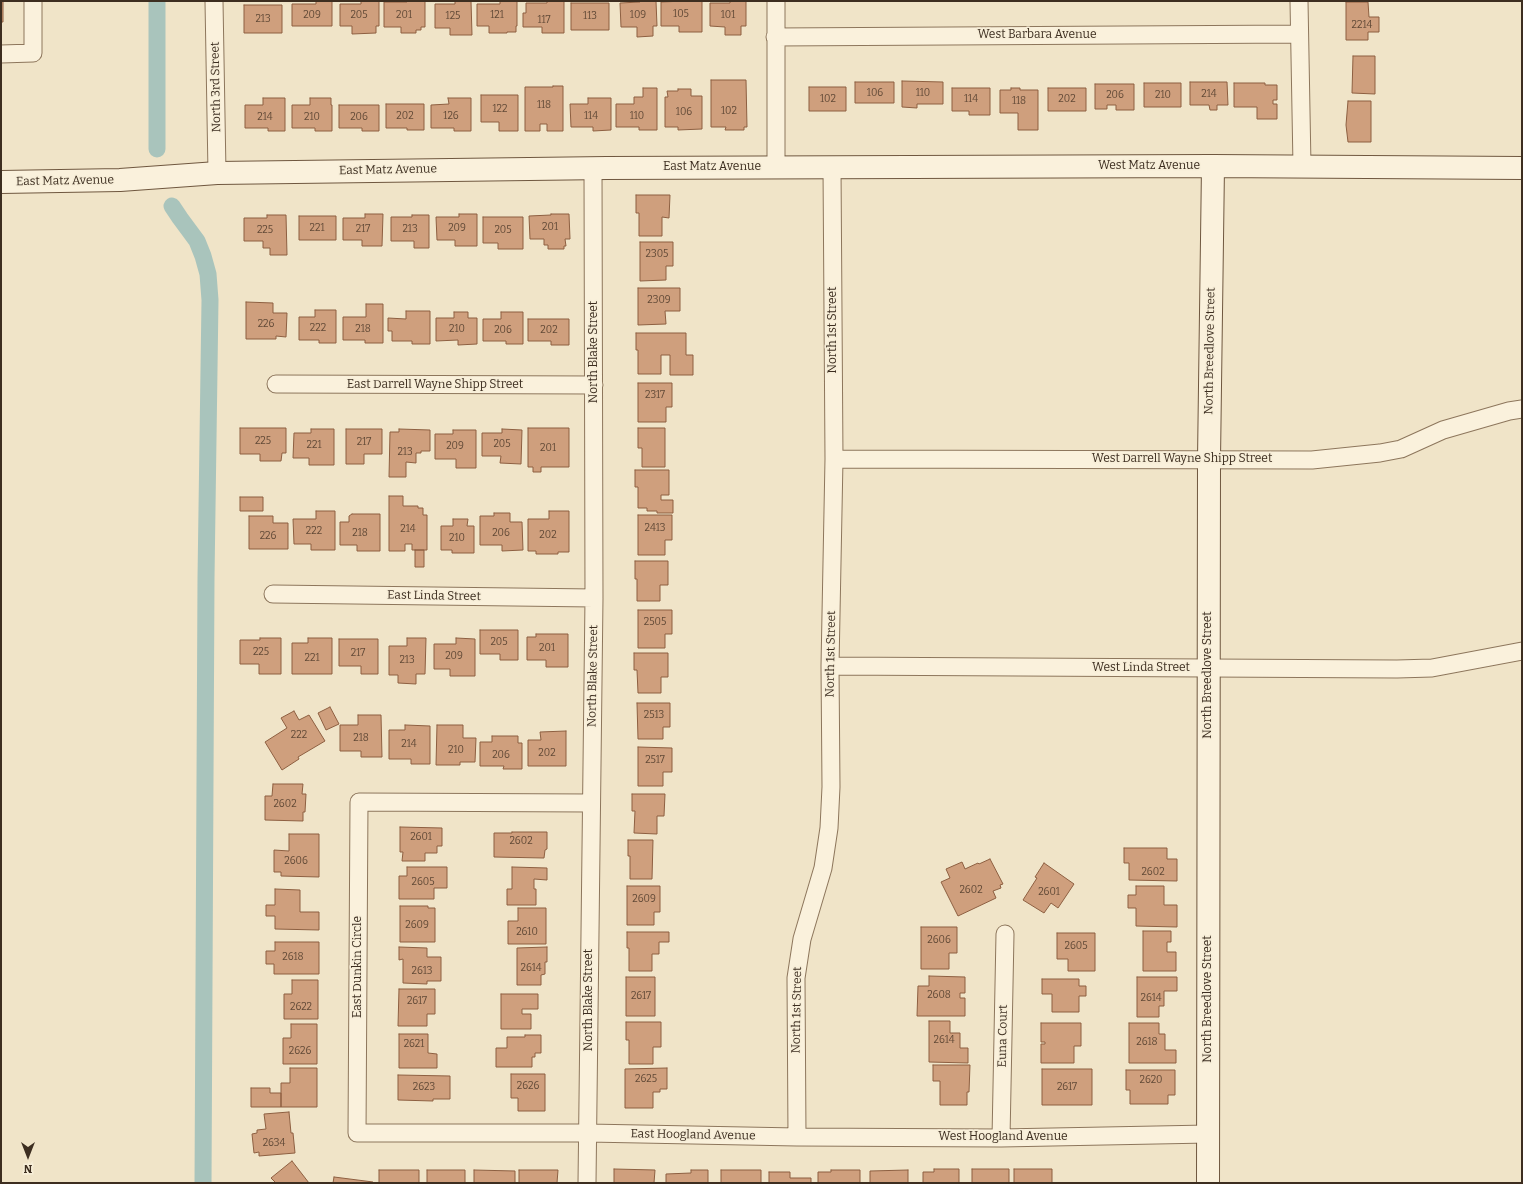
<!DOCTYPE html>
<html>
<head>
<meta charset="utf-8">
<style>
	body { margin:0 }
	#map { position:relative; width:1523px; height:1184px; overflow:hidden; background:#f0e4c8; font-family:Bitter,serif }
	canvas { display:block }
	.frame { position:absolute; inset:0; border:2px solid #3d2e20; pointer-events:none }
	.north { position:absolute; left:8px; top:1136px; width:40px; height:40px; -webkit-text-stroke:3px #f7eed8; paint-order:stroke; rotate:180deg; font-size:11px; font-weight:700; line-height:16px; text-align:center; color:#3d2e20 }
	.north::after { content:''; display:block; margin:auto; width:14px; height:18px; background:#3d2e20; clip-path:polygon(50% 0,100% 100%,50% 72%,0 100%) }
</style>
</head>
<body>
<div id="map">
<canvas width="1523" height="1184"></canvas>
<div class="frame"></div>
<div class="north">N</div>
</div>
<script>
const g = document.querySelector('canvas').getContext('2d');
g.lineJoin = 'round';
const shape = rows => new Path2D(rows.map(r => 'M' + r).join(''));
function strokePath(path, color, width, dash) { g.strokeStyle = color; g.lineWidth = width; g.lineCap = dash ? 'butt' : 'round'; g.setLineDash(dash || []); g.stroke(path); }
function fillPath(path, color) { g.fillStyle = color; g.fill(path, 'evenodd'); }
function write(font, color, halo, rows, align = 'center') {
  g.font = font + ' Bitter,serif'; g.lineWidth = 3; g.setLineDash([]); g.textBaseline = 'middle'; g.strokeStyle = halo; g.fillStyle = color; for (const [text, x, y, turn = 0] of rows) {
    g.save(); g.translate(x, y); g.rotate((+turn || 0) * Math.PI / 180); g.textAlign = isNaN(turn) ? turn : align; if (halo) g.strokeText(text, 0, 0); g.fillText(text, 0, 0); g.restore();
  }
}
const canal = shape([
	[157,149,157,1],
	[172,206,180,218,197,241,203,256,208,274,210,300,206,578,203,1183]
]);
const building = shape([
	[1,1,3,1,3,22,1,22,1,1],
	[316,1,332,1,332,26,292,26,292,4,316,4,316,1],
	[361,1,379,1,379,26,376,26,376,33,352,34,352,26,340,26,340,4,361,4,361,1],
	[407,1,425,1,425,27,421,27,421,30,416,30,416,33,401,33,401,27,384,27,384,2,407,2,407,1],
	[455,1,471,1,472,35,450,35,450,28,435,28,435,4,455,4,455,1],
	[500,1,517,1,517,26,516,26,516,32,507,32,507,33,489,33,489,26,477,26,477,4,500,4,500,1],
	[547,1,564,1,564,33,542,33,542,27,523,27,523,13,526,13,526,3,547,3,547,1],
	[640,1,656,1,657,26,653,26,653,36,637,37,637,27,621,27,620,3,640,2,640,1],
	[685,1,702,1,702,32,679,32,679,26,661,26,661,2,685,1],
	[730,1,746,1,746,26,741,26,741,35,725,35,725,27,710,26,710,3,730,3,730,1],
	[1346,2,1368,2,1369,17,1379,17,1379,32,1368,32,1368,40,1346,40,1346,2],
	[571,3,609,3,609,30,571,30,571,3],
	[244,5,282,5,282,33,244,33,244,5],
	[1353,56,1375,56,1375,94,1352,93,1353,56],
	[711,80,746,80,747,127,744,127,744,130,725,130,726,127,711,127,711,80],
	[902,81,943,82,943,104,917,104,917,108,902,107,902,81],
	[855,82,894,82,894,103,855,103,855,82],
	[1190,82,1227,82,1228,105,1217,105,1217,110,1210,110,1209,105,1190,105,1190,82],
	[1144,83,1181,83,1181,107,1144,107,1144,83],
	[1234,83,1265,83,1265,85,1277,85,1277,100,1273,100,1273,104,1277,104,1277,119,1257,119,1257,107,1234,107,1234,83],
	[1095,84,1134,84,1134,110,1116,110,1116,105,1107,105,1107,109,1095,109,1095,84],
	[553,86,563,86,563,131,547,131,547,124,540,124,540,131,525,131,525,87,553,87,553,86],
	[809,87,846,87,846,111,809,111,809,87],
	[643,88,657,88,657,130,639,130,639,127,616,127,616,104,634,104,634,97,643,97,643,88],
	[952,88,990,88,990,115,969,115,969,111,952,111,952,88],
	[1011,88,1020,88,1020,90,1038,90,1038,130,1018,130,1018,113,1000,113,1000,90,1011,90,1011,88],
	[1048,88,1086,88,1086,111,1048,111,1048,88],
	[678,89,691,89,691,96,702,96,702,129,678,130,678,127,665,127,665,97,668,97,667,91,678,91,678,89],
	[481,95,518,95,518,131,499,131,499,122,481,122,481,95],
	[263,98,285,98,285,131,268,131,268,128,245,128,245,105,263,105,263,98],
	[310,98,331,98,331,105,332,105,332,131,315,131,315,128,292,128,292,105,310,105,310,98],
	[448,98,471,98,471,131,454,131,454,128,431,128,431,105,449,104,448,98],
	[588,98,611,98,611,130,593,131,593,127,571,127,570,104,588,104,588,98],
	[1348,101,1371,101,1371,142,1348,142,1346,125,1348,101],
	[386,104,424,104,424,130,407,130,407,128,386,128,386,104],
	[339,105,379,105,379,131,362,131,362,128,339,128,339,105],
	[636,195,670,195,669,218,662,217,662,236,639,236,639,213,636,213,636,195],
	[365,214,383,214,382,246,362,246,362,240,343,240,343,218,365,218,365,214],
	[459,214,477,214,477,246,455,246,455,240,437,240,436,217,459,217,459,214],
	[551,214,569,214,570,239,565,239,566,246,564,246,564,249,548,249,548,245,544,245,544,239,530,239,529,216,551,215,551,214],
	[267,215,286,215,287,255,270,255,270,248,263,248,263,241,244,241,244,218,267,218,267,215],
	[412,215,429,215,429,248,414,248,414,241,391,241,391,217,412,217,412,215],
	[299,216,336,216,336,240,299,240,299,216],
	[483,217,523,217,523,249,498,249,498,243,483,243,483,217],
	[640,242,673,242,673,266,666,266,666,280,640,281,640,242],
	[638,288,680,288,680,311,665,311,666,324,638,325,638,288],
	[246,302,273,303,273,313,287,313,286,337,276,336,276,339,246,339,246,302],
	[366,304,383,304,383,343,365,343,365,340,343,340,343,317,366,317,366,304],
	[315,310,336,310,336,343,319,343,319,340,299,340,299,317,315,317,315,310],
	[406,311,430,311,430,344,412,344,412,341,392,341,392,331,388,331,388,318,406,319,406,311],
	[454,312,468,312,468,318,477,318,477,344,458,345,458,340,436,341,436,318,454,318,454,312],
	[501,312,523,312,523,344,506,344,506,341,483,341,483,319,501,319,501,312],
	[528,319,569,319,569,345,551,345,551,341,528,341,528,319],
	[636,333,686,333,686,355,693,355,693,375,670,375,670,355,661,355,661,374,638,374,638,350,636,350,636,333],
	[638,383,672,383,672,407,666,407,666,422,638,422,638,383],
	[240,428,286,428,286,453,282,453,281,461,260,461,260,454,240,454,240,428],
	[528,428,569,428,569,467,541,467,541,472,533,472,533,467,528,467,528,428],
	[638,428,665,428,665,467,642,467,642,448,638,448,638,428],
	[311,429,334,429,334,465,309,465,309,458,293,458,294,433,311,433,311,429],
	[346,429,382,429,382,454,364,454,364,464,346,464,346,429],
	[399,429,430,430,430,451,421,451,421,453,416,453,416,463,406,462,406,477,389,477,390,432,399,432,399,429],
	[502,429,522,430,521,464,500,463,501,456,482,456,482,433,502,433,502,429],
	[453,430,476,430,476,468,456,468,456,459,435,459,435,434,453,434,453,430],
	[635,470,669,470,669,495,661,495,661,500,673,500,673,513,657,513,657,511,647,511,647,508,638,508,638,487,635,487,635,470],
	[389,496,403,496,403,506,418,506,418,508,423,508,423,515,427,515,427,550,412,550,412,544,405,544,405,551,389,551,389,496],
	[240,497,263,497,263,511,240,511,240,497],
	[316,511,335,511,335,550,311,550,311,544,294,544,293,519,316,519,316,511],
	[549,511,569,511,569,552,558,552,558,554,536,554,536,551,528,551,528,519,549,519,549,511],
	[494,513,510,513,510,522,522,522,523,550,502,551,502,545,480,545,480,516,494,516,494,513],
	[352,514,380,514,380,551,357,551,357,545,340,545,340,522,349,522,349,516,352,514],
	[638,515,672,515,672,540,665,540,665,555,638,555,638,515],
	[249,516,273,516,273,523,288,523,288,549,249,549,249,516],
	[453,519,468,519,467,526,474,526,474,553,452,553,452,550,441,550,441,526,453,526,453,519],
	[415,550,424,550,424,567,415,567,415,550],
	[635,561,668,561,668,585,660,585,660,601,637,601,637,579,635,579,635,561],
	[638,610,672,610,672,634,665,634,665,648,638,648,638,610],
	[480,630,518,630,518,660,500,660,500,654,480,654,480,630],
	[536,634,568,634,568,667,546,667,546,660,527,660,527,637,536,637,536,634],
	[260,638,281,638,281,674,259,674,259,664,240,664,240,640,260,640,260,638],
	[308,638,332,638,332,674,292,674,292,643,308,643,308,638],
	[407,638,426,638,425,674,416,674,416,684,398,683,398,675,389,675,389,646,407,646,407,638],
	[456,638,475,639,475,676,450,676,450,669,434,669,434,644,456,644,456,638],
	[339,639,378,639,378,674,361,674,361,666,339,666,339,639],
	[634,653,668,653,668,677,661,677,661,693,638,693,637,670,634,670,634,653],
	[637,703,670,703,670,727,663,727,663,739,638,739,637,703],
	[330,707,339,724,326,730,318,713,330,707],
	[294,711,299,720,309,715,325,741,298,757,299,759,282,770,265,742,287,728,281,718,294,711],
	[358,715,381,715,382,757,361,757,361,751,340,751,340,725,358,725,358,715],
	[405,725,430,726,430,764,411,764,411,759,389,759,389,730,405,730,405,725],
	[437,725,463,725,463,738,476,738,475,762,460,762,460,765,436,765,437,725],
	[566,731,566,766,528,766,528,740,541,740,540,732,566,731],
	[492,736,518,736,518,743,522,743,522,769,503,769,504,766,480,766,480,742,492,742,492,736],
	[638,747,672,748,672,772,663,772,663,786,638,786,638,747],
	[273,784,303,784,302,794,306,794,305,812,303,812,303,821,265,820,265,796,272,796,273,784],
	[632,794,665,794,664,816,657,816,657,834,634,833,635,811,632,811,632,794],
	[400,827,442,828,442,846,437,846,437,853,425,853,425,861,402,861,403,852,400,852,400,827],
	[512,832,547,832,547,849,545,850,544,858,494,857,494,833,512,833,512,832],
	[289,834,319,834,319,877,281,876,281,872,274,872,274,850,289,851,289,834],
	[628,840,653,840,652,879,630,879,630,856,628,856,628,840],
	[1124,848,1167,848,1167,859,1177,859,1177,881,1129,880,1129,863,1124,863,1124,848],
	[990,859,1003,884,1000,885,1001,888,993,891,996,898,958,916,941,882,950,878,946,869,962,862,965,869,978,863,979,864,990,859],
	[1044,863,1074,884,1058,908,1051,903,1044,913,1023,900,1037,878,1035,877,1044,863],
	[407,867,447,867,447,888,434,888,434,899,399,899,399,876,407,876,407,867],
	[512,867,547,868,547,880,534,879,534,889,536,889,536,905,507,905,507,889,512,889,512,867],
	[627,886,660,886,660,912,654,912,654,925,627,925,627,886],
	[1136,886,1164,886,1164,905,1177,905,1177,927,1136,926,1136,908,1128,908,1128,895,1136,895,1136,886],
	[275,889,300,890,300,912,319,912,319,930,275,929,275,916,266,916,266,905,275,905,275,889],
	[400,906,428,906,428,908,435,908,435,942,400,942,400,906],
	[518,908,546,908,546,944,508,944,508,921,518,921,518,908],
	[921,927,957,927,957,953,949,953,949,969,921,969,921,927],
	[1143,931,1171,931,1171,942,1167,942,1167,952,1176,952,1176,971,1143,971,1143,931],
	[627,932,669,932,669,942,659,942,659,954,652,954,652,971,629,971,629,948,627,948,627,932],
	[1057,933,1095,933,1095,971,1068,971,1068,959,1057,959,1057,933],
	[275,942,319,942,319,974,274,974,274,964,266,964,266,951,275,951,275,942],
	[399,947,427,948,427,957,441,957,441,981,427,981,427,984,403,983,403,959,399,960,399,947],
	[547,947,547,962,545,962,545,974,541,975,541,985,517,985,517,948,547,947],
	[929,976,965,977,965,993,960,993,960,998,965,998,965,1016,917,1016,918,986,929,986,929,976],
	[626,977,655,977,655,1016,626,1016,626,977],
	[1137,977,1177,977,1177,991,1164,991,1164,1006,1159,1006,1159,1017,1137,1017,1137,977],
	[1042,979,1079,979,1079,986,1086,986,1086,996,1079,996,1079,1012,1052,1012,1052,994,1042,994,1042,979],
	[292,980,318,980,318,1019,284,1019,284,994,292,994,292,980],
	[399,989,435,989,435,1014,427,1014,427,1026,398,1026,399,989],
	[501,994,538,994,538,1009,522,1009,522,1014,531,1014,531,1029,501,1029,501,994],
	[929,1021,950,1021,950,1033,960,1033,960,1048,968,1048,968,1063,929,1062,929,1021],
	[626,1022,661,1022,661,1047,653,1047,653,1064,629,1064,629,1040,626,1040,626,1022],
	[1041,1023,1081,1023,1081,1046,1074,1046,1074,1063,1041,1063,1041,1044,1045,1044,1045,1042,1041,1042,1041,1023],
	[1129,1023,1159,1023,1159,1034,1165,1034,1165,1050,1176,1050,1176,1063,1129,1063,1129,1023],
	[291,1024,317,1024,317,1064,283,1064,283,1038,291,1038,291,1024],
	[399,1034,428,1034,428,1053,437,1054,437,1068,399,1068,399,1034],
	[525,1035,541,1035,541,1053,535,1053,535,1057,532,1057,532,1067,496,1067,496,1048,507,1048,507,1037,525,1037,525,1035],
	[933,1065,970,1065,969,1092,967,1092,967,1105,940,1105,940,1081,933,1081,933,1065],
	[290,1068,317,1068,317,1107,281,1107,281,1083,290,1083,290,1068],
	[667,1068,667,1089,660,1089,660,1092,653,1092,653,1108,625,1108,625,1069,667,1068],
	[1042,1069,1092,1069,1092,1105,1042,1105,1042,1069],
	[1126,1070,1175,1070,1175,1095,1168,1095,1168,1104,1130,1104,1130,1090,1126,1090,1126,1070],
	[511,1074,545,1074,545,1111,518,1111,518,1098,511,1098,511,1074],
	[398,1075,450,1076,450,1099,433,1099,433,1101,398,1100,398,1075],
	[251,1088,270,1088,270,1093,281,1093,281,1107,251,1107,251,1088],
	[289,1112,291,1133,293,1133,295,1153,259,1156,259,1152,254,1153,252,1134,257,1133,257,1130,266,1129,264,1114,289,1112],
	[292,1161,309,1183,276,1183,271,1178,292,1161],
	[614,1169,655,1170,654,1183,614,1183,614,1169],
	[934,1169,959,1169,959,1183,923,1183,923,1172,934,1172,934,1169],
	[972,1169,1009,1169,1009,1183,972,1183,972,1169],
	[1014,1169,1052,1169,1052,1183,1014,1183,1014,1169],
	[379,1170,419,1170,419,1183,379,1183,379,1170],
	[427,1170,465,1170,465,1183,427,1183,427,1170],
	[474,1170,515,1171,515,1183,474,1183,474,1170],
	[519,1170,558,1170,557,1183,519,1183,519,1170],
	[691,1170,708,1170,708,1183,666,1183,666,1174,691,1173,691,1170],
	[721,1170,761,1170,761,1183,721,1183,721,1170],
	[831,1170,860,1170,860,1183,818,1183,818,1172,831,1172,831,1170],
	[908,1170,908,1183,870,1183,870,1171,908,1170],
	[769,1172,790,1172,790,1178,811,1178,811,1183,769,1183,769,1172],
	[334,1177,373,1182,373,1183,333,1183,334,1177]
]);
const street = shape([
	[214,1,217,173],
	[776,1,776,167],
	[1299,1,1302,166],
	[775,37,1299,34],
	[1,54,33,53,33,1],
	[276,384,594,385],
	[834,459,1312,460,1380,453,1401,449,1443,430,1509,411,1522,409],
	[273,594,594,598],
	[830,666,1397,669,1432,668,1522,651],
	[591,803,359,802,357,1133,588,1133,797,1137,1001,1138,1208,1134],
	[797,1137,796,978,802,939,823,868,829,828,831,787,830,666,834,459,832,167],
	[1001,1138,1005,934],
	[587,1183,594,598,593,168]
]);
const secondary = shape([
	[1,182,120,180,217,173,607,168,1213,166,1522,168],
	[1208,1183,1209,459,1213,166]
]);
const numberNames = [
	["105",681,14],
	["209",312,15],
	["205",359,15],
	["201",404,15],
	["121",497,15],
	["109",638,15],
	["101",728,15],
	["125",453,16],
	["113",590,16],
	["213",263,19],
	["117",544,20],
	["2214",1362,25],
	["106",875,93],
	["110",923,93],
	["214",1209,94],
	["206",1115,95],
	["210",1163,95],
	["102",828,99],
	["114",971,99],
	["202",1067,99],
	["118",1019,101],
	["118",544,105],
	["122",500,109],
	["102",729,111],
	["106",684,112],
	["202",405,116],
	["126",451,116],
	["114",591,116],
	["110",637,116],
	["214",265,117],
	["210",312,117],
	["206",359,117],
	["201",550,227],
	["221",317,228],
	["209",457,228],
	["217",363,229],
	["213",410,229],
	["225",265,230],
	["205",503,230],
	["2305",657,254],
	["2309",659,300],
	["226",266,324],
	["222",318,328],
	["218",363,329],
	["210",457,329],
	["206",503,330],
	["202",549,330],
	["2317",655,395],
	["225",263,441],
	["217",364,442],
	["205",502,444],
	["221",314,445],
	["209",455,446],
	["201",548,448],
	["213",405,452],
	["2413",655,528],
	["214",408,529],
	["222",314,531],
	["218",360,533],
	["206",501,533],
	["202",548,535],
	["226",268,536],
	["210",457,538],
	["2505",655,622],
	["205",499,642],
	["201",547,648],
	["225",261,652],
	["217",358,653],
	["209",454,656],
	["221",312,658],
	["213",407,660],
	["2513",654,715],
	["222",299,735],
	["218",361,738],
	["214",409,744],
	["210",456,750],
	["202",547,753],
	["206",501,755],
	["2517",655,760],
	["2602",285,804],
	["2601",421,837],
	["2602",521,841],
	["2606",296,861],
	["2602",1153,872],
	["2605",423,882],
	["2602",971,890],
	["2601",1049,892],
	["2609",644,899],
	["2609",417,925],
	["2610",527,932],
	["2606",939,940],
	["2605",1076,946],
	["2618",293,957],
	["2614",531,968],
	["2613",422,971],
	["2608",939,995],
	["2617",641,996],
	["2614",1151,998],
	["2617",417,1001],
	["2622",301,1007],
	["2614",944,1040],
	["2618",1147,1042],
	["2621",414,1044],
	["2626",300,1051],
	["2625",646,1079],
	["2620",1151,1080],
	["2626",528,1086],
	["2623",424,1087],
	["2617",1067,1087],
	["2634",274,1143]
];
const streetNames = [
	["West Barbara Avenue",1037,35],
	["North 3rd Street",216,87,-91],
	["West Matz Avenue",1149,166],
	["East Matz Avenue",712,167],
	["East Matz Avenue",388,170,-1],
	["East Matz Avenue",65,181,-1],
	["North 1st Street",833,330,-90],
	["North Breedlove Street",1210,351,-89],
	["North Blake Street",594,352,-90],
	["East Darrell Wayne Shipp Street",435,385],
	["West Darrell Wayne Shipp Street",1182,459],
	["East Linda Street",434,596,1],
	["North 1st Street",831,654,-89],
	["West Linda Street",1141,668],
	["North Breedlove Street",1208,675,-90],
	["North Blake Street",593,676,-89],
	["East Dunkin Circle",358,967,-90],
	["North Breedlove Street",1208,999,-90],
	["North Blake Street",589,1000,-90],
	["North 1st Street",797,1010,-89],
	["Euna Court",1003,1036,-89],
	["East Hoogland Avenue",693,1135,1],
	["West Hoogland Avenue",1003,1137]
];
strokePath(canal, '#a9c4bc', 17);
fillPath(building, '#cf9f7d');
strokePath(building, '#8d5f41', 1);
strokePath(street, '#8d765c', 19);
strokePath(secondary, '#6f573f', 24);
strokePath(street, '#faf1dc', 17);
strokePath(secondary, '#faf1dc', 22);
write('10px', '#624a37', null, numberNames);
write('12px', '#3d2e20', '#f7eed8', streetNames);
</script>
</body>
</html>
